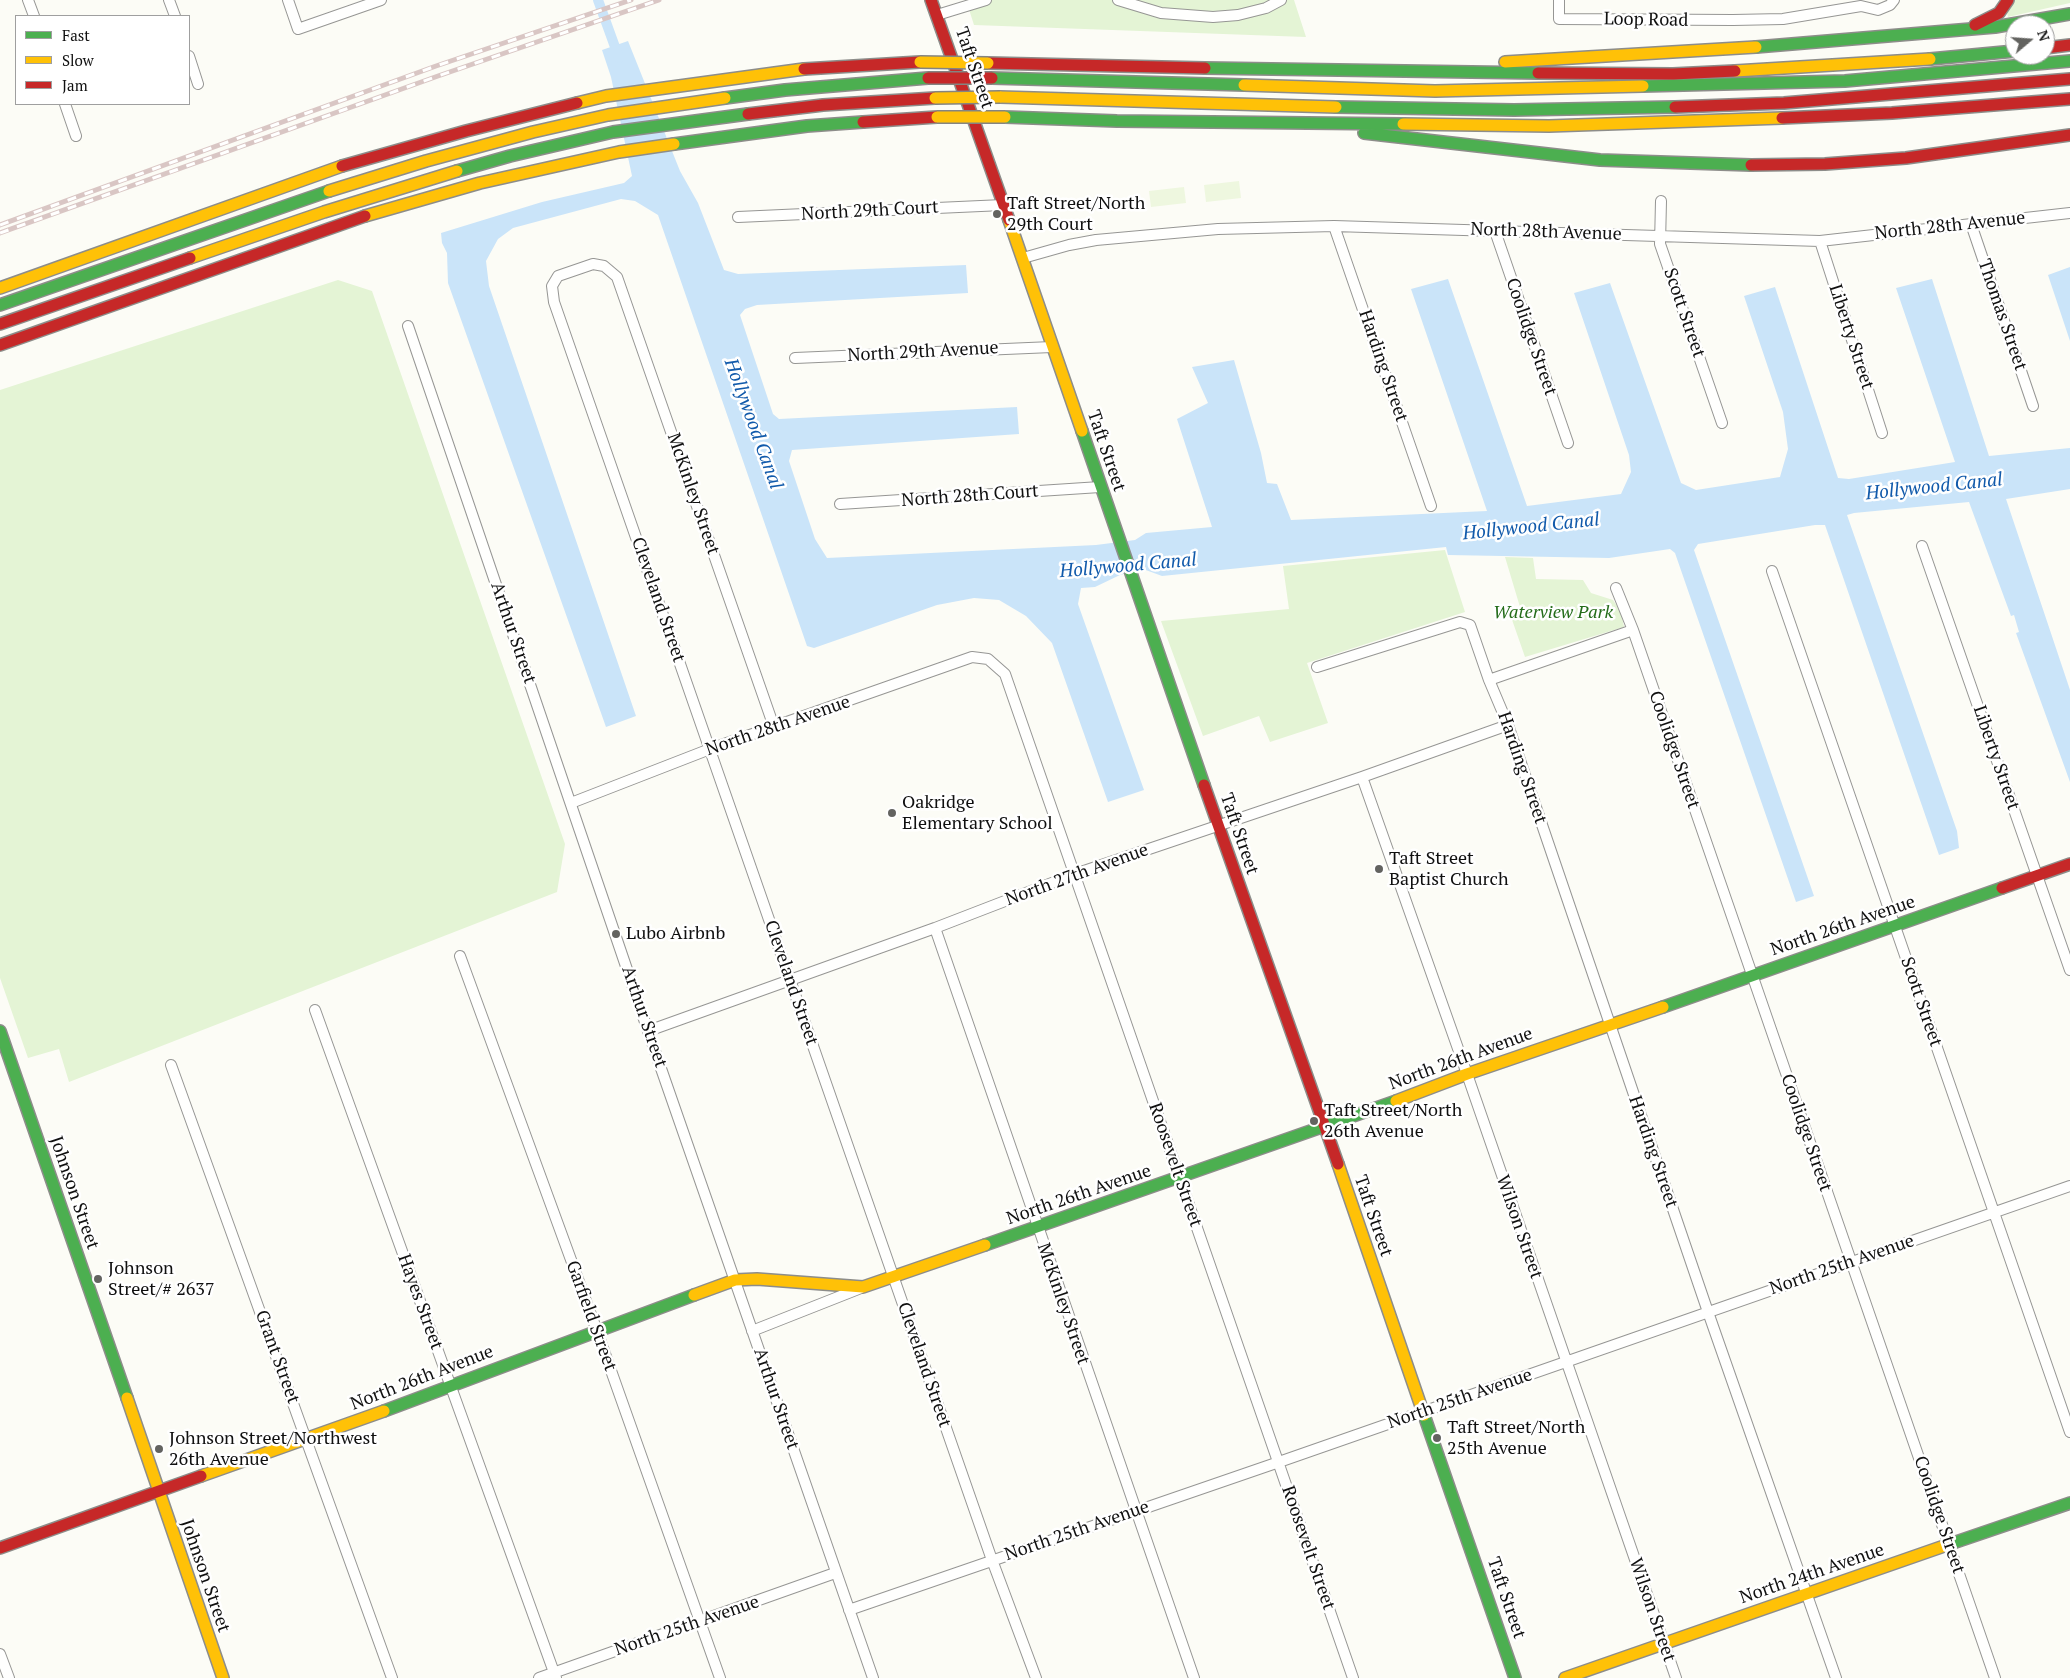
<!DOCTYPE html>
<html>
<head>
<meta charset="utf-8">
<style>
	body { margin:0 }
	#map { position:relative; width:2070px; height:1678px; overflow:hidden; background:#fcfcf6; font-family:"PT Serif",serif }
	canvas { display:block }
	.legend { position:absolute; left:15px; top:15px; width:175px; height:90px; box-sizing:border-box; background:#fff; border:1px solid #9f9f9f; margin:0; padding:6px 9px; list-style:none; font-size:15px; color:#101010 }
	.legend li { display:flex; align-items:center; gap:10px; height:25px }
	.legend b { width:25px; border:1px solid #9f9f9f }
	.north { position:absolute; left:2005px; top:15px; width:50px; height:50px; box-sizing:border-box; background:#fff; border:1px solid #9f9f9f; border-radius:50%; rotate:72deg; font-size:14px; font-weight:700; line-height:20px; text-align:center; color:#101010 }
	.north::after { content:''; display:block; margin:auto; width:18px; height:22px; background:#636360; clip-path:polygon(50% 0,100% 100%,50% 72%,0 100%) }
</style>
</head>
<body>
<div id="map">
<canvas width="2070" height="1678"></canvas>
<ul class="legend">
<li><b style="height:6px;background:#4caf50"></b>Fast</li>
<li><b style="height:6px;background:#ffc107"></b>Slow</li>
<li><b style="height:6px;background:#c62828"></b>Jam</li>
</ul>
<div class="north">N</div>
</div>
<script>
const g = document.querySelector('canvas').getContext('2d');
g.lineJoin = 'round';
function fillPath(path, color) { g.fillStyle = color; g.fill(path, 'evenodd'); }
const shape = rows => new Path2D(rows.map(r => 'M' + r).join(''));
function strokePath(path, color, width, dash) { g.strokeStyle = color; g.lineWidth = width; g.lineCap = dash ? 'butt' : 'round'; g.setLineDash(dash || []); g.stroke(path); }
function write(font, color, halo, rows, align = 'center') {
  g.font = font + ' "PT Serif",serif'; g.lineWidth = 5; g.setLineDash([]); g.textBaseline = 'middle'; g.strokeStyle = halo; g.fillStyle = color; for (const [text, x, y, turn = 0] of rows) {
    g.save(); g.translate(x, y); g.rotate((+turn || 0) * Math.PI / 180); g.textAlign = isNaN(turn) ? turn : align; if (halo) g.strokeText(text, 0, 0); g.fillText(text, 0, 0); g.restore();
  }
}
const green = shape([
	[966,0,1294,0,1306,37,974,25],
	[2015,0,2070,0,2070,3,2008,17,2007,13],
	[338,280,372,291,565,844,557,892,69,1082,59,1049,28,1058,0,978,0,390],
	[1445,550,1465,612,1307,663,1328,723,1270,742,1259,716,1203,736,1161,621,1289,609,1283,566],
	[1505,557,1533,558,1536,579,1583,580,1591,593,1613,600,1621,612,1624,627,1525,657,1510,614,1520,607]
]);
const pitch = shape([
	[1239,181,1241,198,1206,202,1204,185],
	[1184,187,1186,203,1151,207,1149,191]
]);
const water = shape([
	[628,41,680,171,698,203,724,270,738,274,966,265,968,293,757,305,745,309,740,315,773,414,779,419,1017,407,1019,434,792,450,789,461,815,539,827,558,1096,545,1135,540,1146,533,1212,527,1177,419,1208,403,1192,367,1234,360,1261,453,1267,483,1277,484,1291,520,1487,511,1411,289,1448,279,1527,506,1621,494,1631,472,1629,455,1574,293,1610,283,1681,483,1696,490,1780,477,1788,449,1783,412,1744,296,1775,287,1838,478,1849,479,1955,462,1896,288,1932,279,1989,456,2070,448,2070,489,2006,499,2070,690,2070,782,2016,633,2019,632,2014,615,2011,616,1969,502,1854,513,1847,515,1957,831,1959,848,1939,855,1825,525,1815,525,1698,544,1694,550,1814,896,1796,902,1675,553,1670,549,1609,558,1448,555,1446,547,1162,576,1143,569,1120,575,1095,587,1081,588,1078,604,1144,790,1108,802,1052,643,1026,616,999,600,974,598,937,605,814,648,807,646,658,215,635,201,621,199,513,228,498,239,486,261,489,286,636,716,606,727,448,283,447,253,442,243,441,233,542,202,624,183,632,176,611,77,602,50],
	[2070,267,2070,341,2048,275]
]);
const canal = shape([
	[598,0,619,58]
]);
const street = shape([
	[28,0,34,16],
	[169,0,175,16],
	[288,0,298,29,381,0],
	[1118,0,1161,13,1213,17,1238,15,1266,8,1281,0],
	[1559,0,1559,19,1733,20,1783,19,1861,6,1878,10,1890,5,1894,0],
	[937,15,986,0],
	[189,56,198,84],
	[65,104,76,136],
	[1661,201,1660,244,1722,423],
	[738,217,1003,205],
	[1971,224,2033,406],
	[1334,226,1431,506],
	[1495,231,1568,443],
	[1820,241,1882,433],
	[1023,258,1069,245,1096,240,1218,229,1334,226,1820,241,2070,213],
	[408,326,648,1031,873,1678],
	[795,358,1052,347],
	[840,504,1100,487],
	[1922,546,2070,970],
	[1772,571,2070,1432],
	[1616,588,1633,630,1995,1678],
	[1317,667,1460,622,1470,625,1489,680,1508,725,1708,1312,1836,1678],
	[1489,680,1633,630],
	[774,727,617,277,604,266,593,264,558,276,552,286,554,302,992,1560,1036,1678],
	[1362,777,1467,1074,1676,1678],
	[571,803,710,749,972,657,988,659,1005,674,1353,1678],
	[935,928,1194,1678],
	[460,956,597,1331,720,1678],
	[315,1010,556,1678],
	[648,1031,935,928,1075,874,1362,777,1508,725],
	[171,1065,392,1678],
	[752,1331,861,1288],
	[849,1610,1279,1462,2070,1186],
	[0,1654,9,1678],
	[539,1678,835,1573]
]);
const fast = shape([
	[1756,47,1995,27,2070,14],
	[1930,59,2015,51],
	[1205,68,1538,73],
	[992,78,1244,85],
	[1643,86,1845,81,2070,61],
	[725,98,785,90,928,78],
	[1336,107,1514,110,1675,107],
	[1005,117,1117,121,1403,124],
	[1364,133,1600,160,1751,165],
	[674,144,807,126,863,122],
	[457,171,510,156,613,132,748,114],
	[0,305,329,191],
	[1082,431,1204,785],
	[1663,1007,2002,888],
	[0,1031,127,1398],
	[985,1245,1396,1101],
	[384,1411,694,1295],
	[1424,1415,1515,1678],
	[1947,1545,2070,1503]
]);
const slow = shape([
	[1505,62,1756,47],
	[1735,71,1930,59],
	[1244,85,1435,91,1643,86],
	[1000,97,1336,107],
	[577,103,606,96,804,69],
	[1403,124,1549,126,1782,118],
	[329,191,426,161,533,132,608,115,725,98],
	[365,216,480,183,619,152,674,144],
	[1009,220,1082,431],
	[190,258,324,212,457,171],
	[0,288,342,166],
	[1396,1101,1467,1074,1663,1007],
	[1338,1164,1424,1415],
	[694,1295,735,1280,757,1279,863,1287,985,1245],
	[127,1398,223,1678],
	[201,1476,384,1411],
	[1565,1678,1947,1545]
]);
const jam = shape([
	[931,0,1009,220],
	[1975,25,1999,13,2008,0],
	[2045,48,2070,45],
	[988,63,1205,68],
	[804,69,920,62],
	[1538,73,1673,74,1735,71],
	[1675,107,1784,103,2070,79],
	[748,114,823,105,935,98],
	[1782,118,1892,113,2070,99],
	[863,122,937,117],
	[1751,165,1825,164,1906,158,2070,135],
	[342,166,466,131,577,103],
	[0,324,190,258],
	[0,345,365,216],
	[1204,785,1338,1164],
	[2002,888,2070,864],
	[0,1548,201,1476]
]);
const rail = shape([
	[0,225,436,66,631,0],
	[0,233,438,76,659,0]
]);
const slowBridge = shape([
	[920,62,988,63],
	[935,98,1000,97],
	[937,117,1005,117]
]);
const jamBridge = shape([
	[928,78,992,78]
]);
const markers = [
	[997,214,5,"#636360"],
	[892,813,5,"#636360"],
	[1379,869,5,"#636360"],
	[616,934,5,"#636360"],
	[1314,1121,5,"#636360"],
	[98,1279,5,"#636360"],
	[1437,1438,5,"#636360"],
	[159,1449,5,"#636360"]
];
const streetNames = [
	["Loop Road",1646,20,1],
	["Taft Street",974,68,71],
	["North 29th Court",870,211,-3],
	["North 28th Avenue",1950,226,-6],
	["North 28th Avenue",1546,232,2],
	["Scott Street",1684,313,71],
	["Thomas Street",2002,315,71],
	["Coolidge Street",1531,337,71],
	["Liberty Street",1851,337,72],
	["North 29th Avenue",923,352,-3],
	["Harding Street",1383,366,71],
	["Taft Street",1106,451,71],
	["McKinley Street",693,494,71],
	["North 28th Court",970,496,-4],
	["Cleveland Street",658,600,71],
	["Arthur Street",513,633,71],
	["North 28th Avenue",778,726,-19],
	["Coolidge Street",1674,750,71],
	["Liberty Street",1996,758,71],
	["Harding Street",1522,768,71],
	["Taft Street",1239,834,71],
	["North 27th Avenue",1077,875,-20],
	["North 26th Avenue",1843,926,-19],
	["Cleveland Street",791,983,71],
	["Scott Street",1921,1002,71],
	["Arthur Street",644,1017,71],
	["North 26th Avenue",1461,1059,-20],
	["Coolidge Street",1806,1133,71],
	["Harding Street",1653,1152,71],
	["Roosevelt Street",1175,1165,71],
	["Johnson Street",74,1193,71],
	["North 26th Avenue",1079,1195,-19],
	["Taft Street",1373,1216,71],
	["Wilson Street",1519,1227,71],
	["North 25th Avenue",1842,1265,-19],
	["Hayes Street",420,1302,70],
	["McKinley Street",1063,1304,71],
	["Garfield Street",591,1316,70],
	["Grant Street",277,1357,70],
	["Cleveland Street",924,1365,71],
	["North 26th Avenue",422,1378,-21],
	["Arthur Street",776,1399,71],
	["North 25th Avenue",1460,1399,-19],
	["Coolidge Street",1939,1515,71],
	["North 25th Avenue",1077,1531,-19],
	["Roosevelt Street",1308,1548,71],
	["North 24th Avenue",1812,1574,-19],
	["Johnson Street",205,1576,71],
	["Taft Street",1506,1598,71],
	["Wilson Street",1652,1610,71],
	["North 25th Avenue",687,1626,-19]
];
const poiNames = [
	["Taft Street/North",1007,204],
	["29th Court",1007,225],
	["Oakridge",902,803],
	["Elementary School",902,824],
	["Taft Street",1389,859],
	["Baptist Church",1389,880],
	["Lubo Airbnb",626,934],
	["Taft Street/North",1324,1111],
	["26th Avenue",1324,1132],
	["Johnson",108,1269],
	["Street/# 2637",108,1290],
	["Taft Street/North",1447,1428],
	["25th Avenue",1447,1449],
	["Johnson Street/Northwest",169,1439],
	["26th Avenue",169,1460]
];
const parkNames = [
	["Waterview Park",1553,613]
];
const waterNames = [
	["Hollywood Canal",753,424,70],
	["Hollywood Canal",1934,487,-6],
	["Hollywood Canal",1531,527,-6],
	["Hollywood Canal",1128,566,-5]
];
fillPath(green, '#e4f4d5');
fillPath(pitch, '#eef7df');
fillPath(water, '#cae4f9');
strokePath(canal, '#cae4f9', 10);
strokePath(street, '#969694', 12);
strokePath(fast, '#8d8d8a', 14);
strokePath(slow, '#8d8d8a', 14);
strokePath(jam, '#8d8d8a', 14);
strokePath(street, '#fffffe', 10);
strokePath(fast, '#4caf50', 11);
strokePath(slow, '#ffc107', 11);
strokePath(jam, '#c62828', 11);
strokePath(rail, '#d9c6c4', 5);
strokePath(rail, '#fff', 3, [9]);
strokePath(slowBridge, '#848481', 14, []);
strokePath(jamBridge, '#848481', 14, []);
strokePath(slowBridge, '#ffc107', 11);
strokePath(jamBridge, '#c62828', 11);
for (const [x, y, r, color] of markers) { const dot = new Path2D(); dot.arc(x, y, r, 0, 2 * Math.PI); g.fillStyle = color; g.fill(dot); strokePath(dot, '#fff', 2); }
write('18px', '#101010', '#fff', streetNames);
write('18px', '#101010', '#fff', poiNames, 'left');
write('italic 18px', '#256d1b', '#fff', parkNames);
write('italic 19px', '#115aab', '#fff', waterNames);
</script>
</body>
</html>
